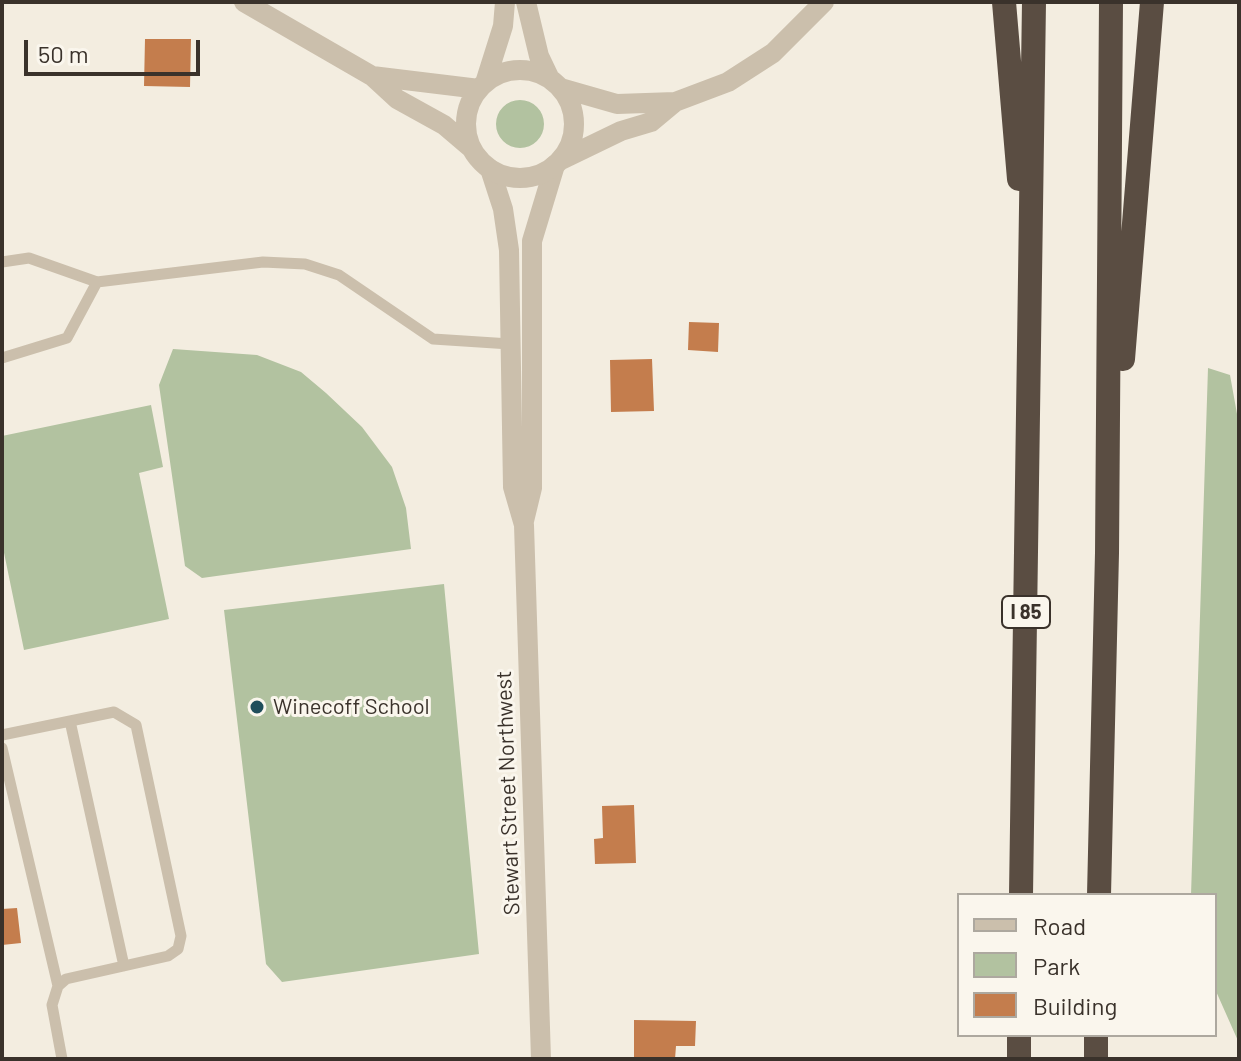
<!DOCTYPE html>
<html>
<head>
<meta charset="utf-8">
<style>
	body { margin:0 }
	#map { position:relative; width:1241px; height:1061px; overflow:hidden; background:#f3ede0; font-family:Barlow,sans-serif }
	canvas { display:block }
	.frame { position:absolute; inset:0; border:4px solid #3a322b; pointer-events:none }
	.legend { position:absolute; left:957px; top:893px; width:260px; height:144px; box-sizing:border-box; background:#faf6ed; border:2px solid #ada89f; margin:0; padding:10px 14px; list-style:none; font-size:24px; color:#3a322b }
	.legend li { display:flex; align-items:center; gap:16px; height:40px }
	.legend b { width:40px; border:2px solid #ada89f }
	.scale { position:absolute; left:24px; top:40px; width:176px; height:36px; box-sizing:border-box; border:4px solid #3a322b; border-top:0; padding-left:10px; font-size:24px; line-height:28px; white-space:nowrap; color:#3a322b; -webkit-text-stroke:6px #faf6ed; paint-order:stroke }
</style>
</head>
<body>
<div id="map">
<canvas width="1241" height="1061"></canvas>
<div class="frame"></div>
<ul class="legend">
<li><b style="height:10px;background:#cbbfac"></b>Road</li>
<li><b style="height:22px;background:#b2c2a0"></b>Park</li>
<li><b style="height:22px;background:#c47d4d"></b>Building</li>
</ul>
<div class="scale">50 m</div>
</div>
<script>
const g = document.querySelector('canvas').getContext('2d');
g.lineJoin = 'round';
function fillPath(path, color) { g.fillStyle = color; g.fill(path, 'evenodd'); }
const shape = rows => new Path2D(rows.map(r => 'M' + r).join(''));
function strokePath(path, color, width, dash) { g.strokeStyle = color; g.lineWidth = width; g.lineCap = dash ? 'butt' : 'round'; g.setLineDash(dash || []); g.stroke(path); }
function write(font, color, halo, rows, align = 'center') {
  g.font = font + ' Barlow,sans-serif'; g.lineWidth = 6; g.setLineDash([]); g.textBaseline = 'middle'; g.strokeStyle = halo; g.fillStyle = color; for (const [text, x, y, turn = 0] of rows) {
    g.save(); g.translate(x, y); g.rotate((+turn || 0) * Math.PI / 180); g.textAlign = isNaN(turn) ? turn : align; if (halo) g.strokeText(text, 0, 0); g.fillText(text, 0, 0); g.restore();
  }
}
const green = shape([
	'496 124a24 24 0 1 1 48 0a24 24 0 1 1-48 0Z',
	[173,349,257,355,301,372,326,393,362,427,392,467,406,508,411,549,202,578,185,566,159,385],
	[1208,368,1230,375,1239,425,1239,1043,1215,989,1215,895,1191,895],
	[151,405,163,467,139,473,169,619,24,650,2,543,2,436],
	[444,584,479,954,282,982,266,964,224,610]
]);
const building = shape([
	[145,39,191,39,190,87,144,86],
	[689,322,719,323,718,352,688,350],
	[652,359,654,411,611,412,610,360],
	[634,805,636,863,595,864,594,839,603,838,602,806],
	[17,908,21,943,2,945,2,909],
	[634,1020,696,1021,695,1046,676,1046,675,1059,634,1059]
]);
const service = shape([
	[2,262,29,258,97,282,263,262,305,264,339,275,433,339,510,344],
	[2,358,67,338,97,282],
	[70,721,124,966],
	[2,735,114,712,136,725,181,936,178,949,168,956,66,979,58,986,52,1005,62,1059],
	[2,748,58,986]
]);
const minor = shape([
	[490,169,503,209,509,250,513,487,524,525,541,1059],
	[524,521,532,488,532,241,555,165]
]);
const tertiary = shape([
	[244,2,372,76,397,99,444,125,471,148],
	[526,2,539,56,550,79],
	'466 124a54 54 0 1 1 108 0a54 54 0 1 1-108 0Z',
	[372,76,479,89],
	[485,83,503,26,505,2],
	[561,88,617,104,675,102],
	[561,160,621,131,651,122,675,102,728,82,773,53,824,2]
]);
const motorway = shape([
	[1004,2,1019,179],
	[1123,359,1152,2],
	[1021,895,1034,2],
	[1099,895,1107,553,1111,2],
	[1019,1059,1019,1035],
	[1096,1059,1096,1035]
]);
const markers = [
	[257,707,8,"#204e5b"]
];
const shields = [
	[1026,612,48]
];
const shieldNames = [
	["I 85",1026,612]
];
const poiNames = [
	["Winecoff School",273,707]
];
const streetNames = [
	["Stewart Street Northwest",508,793,-92]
];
fillPath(green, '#b2c2a0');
fillPath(building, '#c47d4d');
strokePath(service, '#cbbfac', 11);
strokePath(minor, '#cbbfac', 20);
strokePath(tertiary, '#cbbfac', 20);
strokePath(motorway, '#5a4d42', 24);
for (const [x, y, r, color] of markers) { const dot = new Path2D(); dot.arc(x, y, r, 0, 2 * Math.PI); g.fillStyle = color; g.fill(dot); strokePath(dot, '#faf6ed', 3); }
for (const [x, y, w] of shields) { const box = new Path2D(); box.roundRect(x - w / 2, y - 16, w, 32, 6); g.fillStyle = '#faf6ed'; g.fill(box); strokePath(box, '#3a322b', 2); }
write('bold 20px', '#3a322b', null, shieldNames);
write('22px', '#3a322b', '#faf6ed', poiNames, 'left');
write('22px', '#3a322b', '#faf6ed', streetNames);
</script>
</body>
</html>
